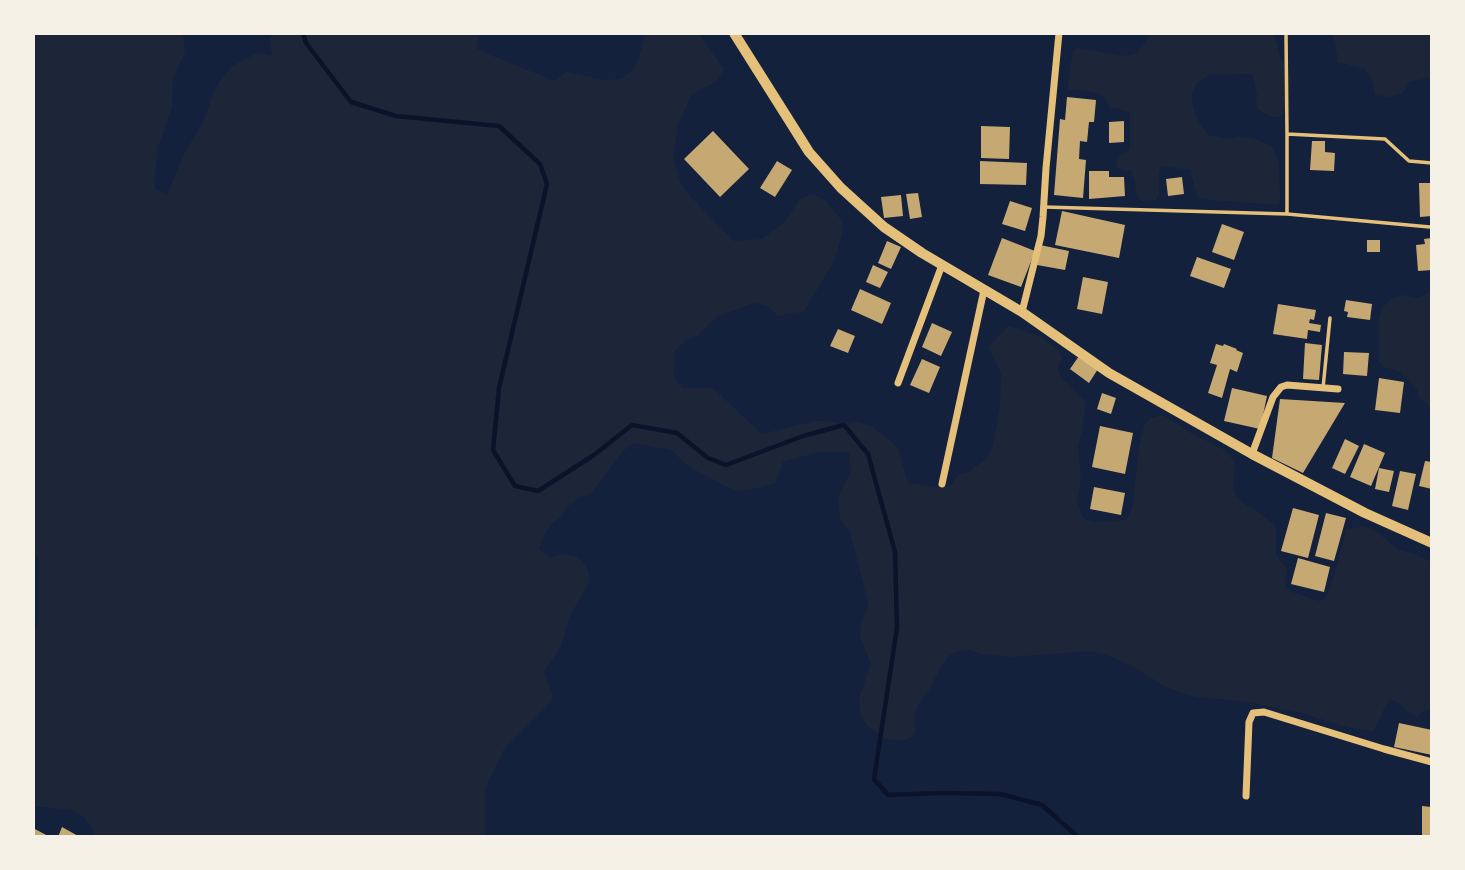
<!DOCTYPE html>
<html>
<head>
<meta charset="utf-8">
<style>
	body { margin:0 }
	#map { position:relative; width:1465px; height:870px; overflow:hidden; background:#14213d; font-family:Barlow,sans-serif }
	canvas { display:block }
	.frame { position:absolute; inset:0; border:35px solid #f6f1e7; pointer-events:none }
</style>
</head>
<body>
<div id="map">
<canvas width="1465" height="870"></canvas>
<div class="frame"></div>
</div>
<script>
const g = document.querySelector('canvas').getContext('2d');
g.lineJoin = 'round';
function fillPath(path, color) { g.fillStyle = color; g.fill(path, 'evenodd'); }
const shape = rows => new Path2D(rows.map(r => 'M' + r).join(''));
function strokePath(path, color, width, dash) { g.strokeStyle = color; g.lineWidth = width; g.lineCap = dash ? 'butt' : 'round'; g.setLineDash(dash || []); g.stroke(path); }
const green = shape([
	[33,33,183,33,185,52,173,78,172,107,158,147,155,174,155,188,167,195,183,156,205,118,214,91,222,78,232,66,257,53,272,56,270,41,272,33,479,33,477,48,483,52,555,81,566,72,605,80,620,79,632,71,639,58,645,33,698,33,724,69,717,81,691,95,678,125,673,157,681,184,690,196,734,241,761,239,784,223,800,199,814,194,826,201,843,222,842,235,833,263,804,311,778,316,767,306,754,303,716,317,697,336,684,341,675,351,674,378,683,388,713,388,762,434,815,421,828,421,844,425,858,422,872,426,898,448,908,483,942,488,952,484,955,478,961,473,968,472,985,460,992,449,1000,408,1001,373,988,347,1009,326,1041,337,1059,351,1062,358,1058,364,1058,371,1061,377,1086,401,1082,430,1078,447,1081,480,1077,502,1082,516,1087,520,1095,522,1126,520,1132,508,1139,447,1145,423,1151,418,1158,416,1165,416,1189,432,1223,449,1234,460,1235,467,1233,489,1236,496,1247,506,1254,509,1276,526,1276,556,1286,567,1287,574,1285,580,1286,588,1292,592,1319,601,1326,598,1336,571,1346,530,1363,526,1376,531,1399,550,1412,553,1432,562,1432,708,1422,712,1417,717,1408,712,1398,702,1391,700,1386,705,1373,732,1340,725,1301,713,1268,706,1232,700,1195,697,1166,687,1130,665,1104,654,1090,651,1012,657,982,654,968,650,955,652,949,656,941,667,928,692,921,700,915,711,915,731,913,737,901,741,884,738,868,726,861,716,859,698,871,664,860,637,861,623,867,610,868,603,850,532,840,519,838,497,851,472,849,452,819,452,783,462,775,483,749,490,735,491,697,471,685,463,671,450,634,443,623,451,591,493,577,499,566,508,563,515,552,524,544,535,539,549,550,558,563,554,578,557,587,567,590,580,569,618,561,646,544,672,552,694,552,701,504,749,485,789,485,837,93,837,93,829,84,817,71,810,33,806,33,643,38,620,39,558,33,550],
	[1149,33,1274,33,1279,53,1289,71,1291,78,1287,107,1284,114,1278,117,1271,117,1258,109,1256,102,1257,95,1253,74,1209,75,1197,83,1191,95,1196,117,1208,135,1225,139,1239,136,1253,138,1272,146,1278,159,1279,165,1280,201,1278,205,1198,199,1190,170,1161,166,1159,173,1159,194,1156,200,1142,201,1136,195,1135,180,1131,170,1124,171,1117,167,1116,160,1121,155,1130,149,1130,112,1116,108,1110,108,1103,96,1093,92,1068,89,1069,74,1073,52,1078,48,1123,56,1136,53,1146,43],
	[1329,33,1432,33,1432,77,1410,82,1402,94,1389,97,1375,95,1373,82,1365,69,1338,62,1335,42,1332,35],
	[1432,291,1432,407,1420,399,1418,391,1400,372,1384,367,1379,362,1378,323,1381,310,1390,299,1404,295,1418,298]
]);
const stream = shape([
	[303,33,306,43,351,102,396,116,499,126,540,164,547,184,499,388,493,450,515,486,538,491,594,455,632,425,677,433,708,458,726,465,803,436,844,425,868,454,895,552,897,628,874,779,888,795,941,793,1001,794,1042,805,1078,837]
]);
const building = shape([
	[1067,97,1096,100,1094,122,1089,122,1087,142,1080,141,1079,159,1086,160,1083,198,1054,195,1060,119,1065,120],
	[1124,121,1124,142,1109,143,1109,122],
	[981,126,1010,127,1009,159,981,158],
	[713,131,749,169,720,197,684,159],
	[1312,141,1325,141,1325,152,1335,153,1334,171,1310,170],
	[777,161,792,170,775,197,760,188],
	[980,161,1027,163,1026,185,980,184],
	[1089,171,1109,171,1109,177,1124,177,1125,196,1089,199],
	[1182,177,1184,194,1168,196,1166,179],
	[1419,183,1432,183,1432,216,1420,217],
	[918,193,922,217,910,219,906,194],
	[901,195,903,216,884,218,881,197],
	[1010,201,1032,208,1025,231,1002,224],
	[1062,211,1125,225,1119,258,1055,245],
	[1222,224,1244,232,1234,260,1212,252],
	[1002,238,1035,251,1021,287,988,275],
	[1432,238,1432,270,1418,271,1416,245,1425,244,1424,239],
	[1367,240,1380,240,1380,252,1367,252],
	[887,241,901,247,891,269,878,263],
	[1040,245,1069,251,1065,270,1037,265],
	[1197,257,1231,269,1224,288,1190,276],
	[873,265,888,272,880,288,866,282],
	[1083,277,1108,282,1102,314,1077,309],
	[860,289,891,303,882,324,851,310],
	[1346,300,1372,304,1370,320,1347,317,1348,312,1344,311],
	[1278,304,1316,310,1314,320,1310,319,1309,323,1321,325,1320,332,1308,330,1307,339,1273,334],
	[932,323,952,332,941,356,922,347],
	[838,329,855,336,848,353,830,346],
	[1305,343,1322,345,1319,380,1303,379],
	[1216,344,1223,346,1224,344,1237,349,1236,350,1243,353,1237,372,1230,369,1222,398,1208,393,1217,365,1210,363],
	[1344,352,1369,353,1367,376,1343,374],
	[1079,356,1098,369,1089,383,1070,369],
	[922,359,940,367,929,393,910,385],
	[1379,378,1404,382,1400,413,1375,410],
	[1232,388,1267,396,1260,429,1224,421],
	[1102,393,1116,398,1111,414,1097,409],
	[1280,399,1345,403,1303,473,1272,458],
	[1100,426,1133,433,1125,474,1092,467],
	[1345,439,1359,446,1345,474,1332,468],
	[1364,444,1385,453,1371,486,1350,477],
	[1425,461,1432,462,1432,489,1419,486],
	[1379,468,1394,471,1389,492,1375,489],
	[1400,471,1416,474,1408,510,1392,506],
	[1094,487,1125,493,1121,515,1090,509],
	[1293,508,1319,515,1308,558,1281,551],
	[1326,513,1346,518,1334,561,1315,556],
	[1298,558,1330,567,1324,592,1291,584],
	[1399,723,1432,730,1432,755,1394,747],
	[1422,806,1432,807,1432,837,1422,837],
	[62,827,80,837,58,837],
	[33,828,50,837,33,837]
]);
const service = shape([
	[1286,33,1287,134],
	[1044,207,1287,214,1430,227],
	[1287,213,1287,134,1385,139,1409,161,1432,163],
	[1323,388,1330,318]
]);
const minor = shape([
	[1022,312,1041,236,1043,217,1046,168,1059,33],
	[898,383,942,265],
	[1252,454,1273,397,1281,387,1287,385,1338,389],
	[942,484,984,290],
	[1246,796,1249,722,1253,713,1264,712,1384,749,1432,762]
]);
const secondary = shape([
	[734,33,809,152,841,188,884,227,922,253,1022,312,1109,373,1252,454,1365,513,1432,543]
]);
fillPath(green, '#1d2539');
strokePath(stream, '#0b132b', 4.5);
fillPath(building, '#c6a872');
strokePath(service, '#e5c07b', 3.5);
strokePath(minor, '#e5c07b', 7);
strokePath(secondary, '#e5c07b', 10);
</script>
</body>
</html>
